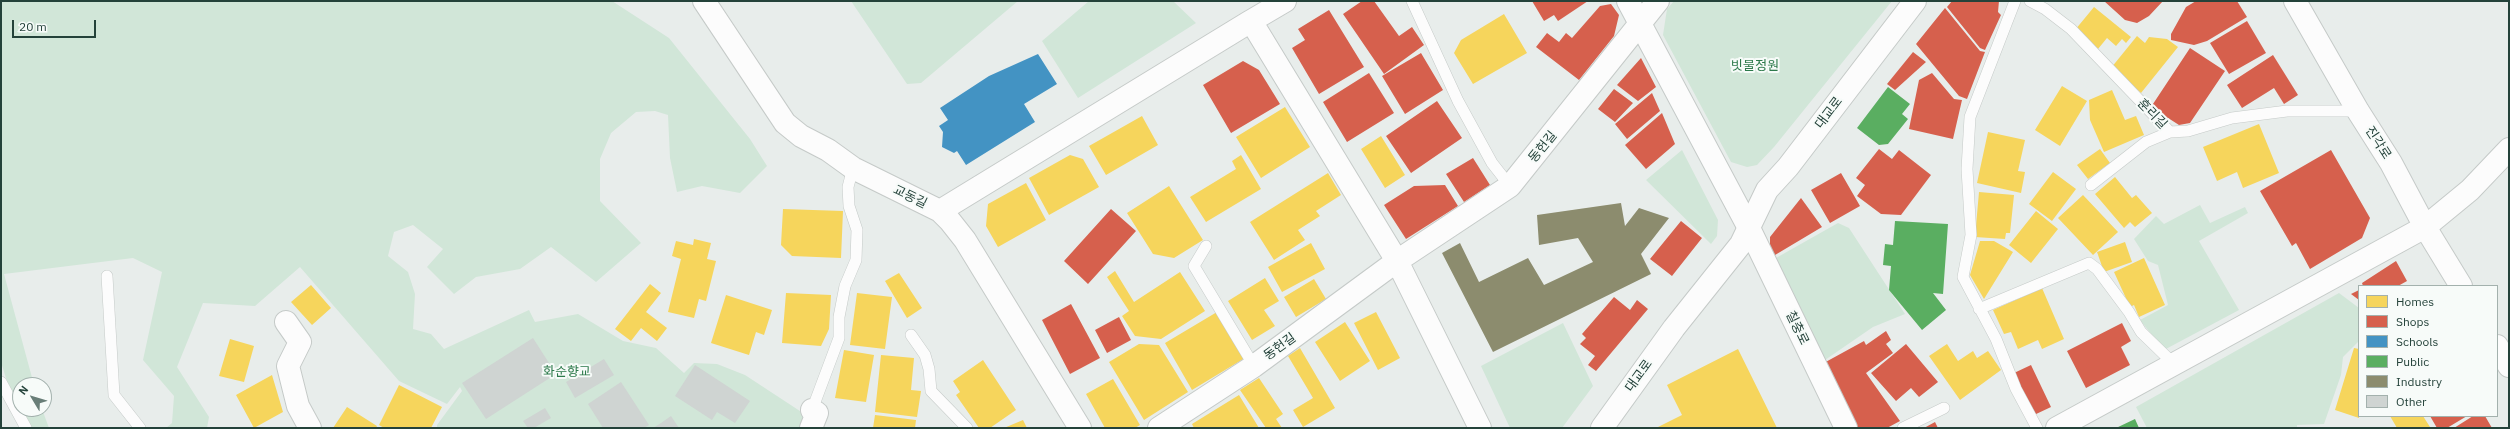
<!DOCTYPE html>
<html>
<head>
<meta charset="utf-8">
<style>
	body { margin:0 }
	#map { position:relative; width:2510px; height:429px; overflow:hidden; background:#e8edeb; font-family:"IBM Plex Sans",sans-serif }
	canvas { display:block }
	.frame { position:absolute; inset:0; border:2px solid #24423a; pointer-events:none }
	.legend { position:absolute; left:2358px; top:285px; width:140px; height:132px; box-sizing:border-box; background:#f7fbf9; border:1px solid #a3b1ad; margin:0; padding:5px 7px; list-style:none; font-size:12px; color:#24423a }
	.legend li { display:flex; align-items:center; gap:8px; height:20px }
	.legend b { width:20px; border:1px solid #a3b1ad }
	.north { position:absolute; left:12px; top:377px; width:40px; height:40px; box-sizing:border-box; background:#f7fbf9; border:1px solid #a3b1ad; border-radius:50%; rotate:308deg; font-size:11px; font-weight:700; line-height:16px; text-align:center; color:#24423a }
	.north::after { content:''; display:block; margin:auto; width:14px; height:18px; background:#697e78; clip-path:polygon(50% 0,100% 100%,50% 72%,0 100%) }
	.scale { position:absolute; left:12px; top:20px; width:84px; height:18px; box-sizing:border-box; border:2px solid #24423a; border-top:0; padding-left:5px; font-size:12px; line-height:14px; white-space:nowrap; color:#24423a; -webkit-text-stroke:3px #f7fbf9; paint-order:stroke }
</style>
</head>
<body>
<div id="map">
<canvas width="2510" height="429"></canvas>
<div class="frame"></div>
<ul class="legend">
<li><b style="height:11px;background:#f6d55c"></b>Homes</li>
<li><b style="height:11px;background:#d6604d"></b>Shops</li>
<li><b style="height:11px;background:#4393c3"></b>Schools</li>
<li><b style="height:11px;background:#5aae61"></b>Public</li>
<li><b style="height:11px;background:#8c8c6e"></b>Industry</li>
<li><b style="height:11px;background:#cfd4d2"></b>Other</li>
</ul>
<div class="north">N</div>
<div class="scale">20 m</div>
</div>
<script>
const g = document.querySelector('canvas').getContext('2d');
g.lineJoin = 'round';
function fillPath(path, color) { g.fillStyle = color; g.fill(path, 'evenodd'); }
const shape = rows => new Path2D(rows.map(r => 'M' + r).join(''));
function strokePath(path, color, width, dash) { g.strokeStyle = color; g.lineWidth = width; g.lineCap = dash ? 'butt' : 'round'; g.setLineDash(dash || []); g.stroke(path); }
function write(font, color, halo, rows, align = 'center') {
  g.font = font + ' "IBM Plex Sans","Noto Sans KR",sans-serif'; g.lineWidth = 4; g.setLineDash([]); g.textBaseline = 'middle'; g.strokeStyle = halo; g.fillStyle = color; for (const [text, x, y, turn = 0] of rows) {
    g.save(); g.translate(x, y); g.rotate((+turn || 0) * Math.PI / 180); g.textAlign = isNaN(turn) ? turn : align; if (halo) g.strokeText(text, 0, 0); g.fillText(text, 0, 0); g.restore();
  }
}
const green = shape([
	[1,1,612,1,669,38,750,139,767,166,740,193,702,186,677,192,670,158,668,115,655,111,636,112,611,133,600,159,600,201,641,243,596,282,551,247,520,269,476,277,454,294,427,267,443,249,413,225,394,232,388,256,408,272,415,294,413,329,431,334,444,349,529,310,535,322,578,314,623,341,656,348,684,373,694,363,717,364,745,375,806,415,802,428,437,428,437,425,462,391,460,387,447,404,399,381,300,267,255,306,203,303,177,367,209,417,207,428,166,428,172,423,174,396,143,360,162,272,133,258,4,274,34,385,20,385,20,407,9,388,1,362],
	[851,1,1018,1,921,83,907,84],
	[1089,1,1173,1,1196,23,1078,98,1042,41],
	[1674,1,1892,1,1774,147,1757,165,1747,167,1731,162,1663,35,1667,9],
	[1682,150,1718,220,1717,236,1711,244,1646,180],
	[2200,205,2210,223,2245,207,2248,213,2199,241,2239,310,2164,350,2140,320,2168,305,2158,265,2148,261,2134,239,2156,216,2164,224],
	[1838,223,1849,228,1905,314,1873,327,1825,360,1776,258],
	[2339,293,2359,308,2359,341,2343,357,2341,375,2324,424,2297,425,2297,428,2147,428,2136,407],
	[1563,323,1593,386,1562,428,1510,428,1481,366],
	[21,409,42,409,49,428,32,428]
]);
const homes = shape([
	[2094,7,2131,37,2126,43,2122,39,2116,46,2107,38,2098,49,2075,30],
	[1504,14,1527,53,1473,84,1454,53,1461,40],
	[2137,36,2145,43,2149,37,2167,39,2178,47,2141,93,2111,68],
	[2062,86,2087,101,2060,146,2035,130],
	[2112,90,2125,120,2136,116,2144,135,2104,152,2090,120,2089,100],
	[1285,107,1310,147,1261,178,1236,137],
	[1142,116,1158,145,1106,175,1089,146],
	[2259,124,2279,173,2243,188,2237,172,2217,181,2203,147],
	[1988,132,2025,140,2018,171,2025,172,2021,193,1977,183],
	[1381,136,1405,175,1385,188,1361,149],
	[2100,149,2110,163,2088,179,2077,165],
	[1070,155,1083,159,1099,187,1049,215,1029,178],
	[1241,155,1261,189,1206,222,1190,197,1236,169,1232,161],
	[2053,172,2076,189,2052,221,2029,204],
	[1328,173,1341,195,1316,211,1320,216,1298,230,1305,240,1274,260,1250,222],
	[2115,177,2132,198,2136,195,2152,213,2135,227,2130,222,2124,228,2095,194],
	[1026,183,1046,220,998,247,986,226,988,204],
	[1169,186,1203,240,1174,258,1153,254,1127,213],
	[1979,192,2014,195,2010,233,2006,233,2005,239,1975,237],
	[2083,195,2118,232,2093,255,2058,218],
	[783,209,843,211,841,258,792,256,781,245],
	[2036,211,2058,229,2031,263,2009,245],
	[694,239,711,243,707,259,716,261,706,301,699,299,694,318,668,312,681,259,672,256,676,241,693,245],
	[1980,241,1994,241,2013,252,1984,299,1970,275],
	[2125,242,2132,262,2104,272,2097,252],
	[1311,243,1325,269,1282,292,1268,267],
	[2144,258,2165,305,2139,317,2134,305,2130,307,2114,272],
	[1115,271,1134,302,1180,272,1205,311,1161,339,1135,336,1122,316,1129,311,1107,277],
	[899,273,922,308,907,318,885,281],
	[1265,278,1279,301,1264,310,1275,326,1252,340,1228,301],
	[1314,279,1326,299,1296,317,1284,297],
	[650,284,661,293,646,312,667,328,657,341,641,328,631,341,615,329],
	[311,285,331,308,312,325,291,302],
	[2042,288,2064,339,2042,349,2038,340,2018,349,2011,332,2004,334,1993,310],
	[786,293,831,295,829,329,821,346,782,343],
	[857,293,892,297,885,349,850,345],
	[726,295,772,310,764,335,756,332,749,355,711,343],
	[1217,312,1245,358,1192,390,1165,343],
	[1376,312,1400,358,1378,370,1354,323],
	[1345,322,1370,361,1340,381,1315,342],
	[230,339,254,346,244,382,219,376],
	[1139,344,1159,345,1188,392,1144,420,1109,362],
	[1947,344,1958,361,1973,351,1977,358,1988,351,2001,370,1960,400,1929,356],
	[1300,348,1335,408,1303,427,1293,410,1313,398,1288,356],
	[2354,348,2359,349,2359,418,2335,410],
	[1738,349,1777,428,1656,428,1682,415,1667,385],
	[844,350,874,355,866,402,835,398],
	[881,355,914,358,911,390,921,391,917,417,875,412],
	[983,360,1016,410,990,428,979,428,956,395,960,392,953,381],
	[272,375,283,412,254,428,236,395],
	[1259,378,1283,414,1276,419,1282,428,1266,428,1240,390],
	[1113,379,1140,425,1135,428,1105,428,1086,394],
	[399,385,442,407,431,428,384,428,379,425],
	[1239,395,1259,428,1194,428,1192,424],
	[347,407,377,426,376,428,333,428],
	[875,415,916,420,915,428,873,428],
	[2390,416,2423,416,2430,427,2397,428],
	[1023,420,1027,428,1004,428]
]);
const shops = shape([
	[1362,1,1374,1,1399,36,1412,27,1424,45,1384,74,1343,14],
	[1532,1,1588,1,1558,21,1554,15,1544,21],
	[1952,1,1999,1,1998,12,2001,15,1985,50,1980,48,1947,7],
	[2104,1,2163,1,2149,16,2137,23,2125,20],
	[2196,1,2237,1,2247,17,2207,41,2194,45,2171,40,2171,34,2186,7],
	[1611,4,1619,15,1614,36,1579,80,1536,47,1547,33,1559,42,1566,33,1572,38,1600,6],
	[1945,8,1980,51,1985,52,1967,99,1959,96,1916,44],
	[1329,10,1364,67,1319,94,1292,48,1305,40,1298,29],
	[2247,21,2266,53,2229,74,2210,43],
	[2190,48,2225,71,2190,123,2179,125,2151,107],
	[1913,52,1926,62,1895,90,1887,84],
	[1421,53,1443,90,1405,114,1382,76],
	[2273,55,2298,95,2284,104,2274,88,2242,108,2227,85],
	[1641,58,1656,87,1638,101,1617,85],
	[1243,61,1259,70,1280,104,1231,133,1203,85],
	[1369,73,1394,113,1347,142,1323,102],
	[1932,73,1954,99,1962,100,1953,139,1909,129,1919,80],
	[1614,89,1633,103,1615,122,1598,109],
	[1652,93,1660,111,1627,139,1615,124],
	[1437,101,1462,138,1411,173,1386,136],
	[1662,113,1675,144,1646,169,1625,145],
	[1879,149,1892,159,1899,150,1931,175,1901,215,1881,214,1857,196,1865,185,1856,178],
	[2331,150,2370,218,2362,238,2310,269,2296,243,2292,246,2260,191],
	[1473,158,1490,185,1464,202,1446,174],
	[1841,173,1860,206,1830,223,1811,190],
	[1445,185,1458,206,1406,239,1384,205,1414,186],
	[1801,198,1822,227,1770,258,1770,237],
	[1111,209,1136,231,1088,284,1064,261],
	[1681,221,1702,238,1672,276,1650,259],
	[2396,261,2407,281,2398,286,2363,286,2362,283],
	[2359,290,2359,300,2351,294],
	[1614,297,1630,310,1637,300,1648,309,1596,371,1588,365,1595,356,1580,344,1586,338,1582,334],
	[1071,304,1100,358,1070,374,1042,320],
	[1119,317,1131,340,1107,353,1095,330],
	[2122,323,2131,341,2121,347,2130,365,2086,388,2067,351],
	[1886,331,1891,340,1886,344,1893,353,1866,373,1900,421,1887,428,1857,428,1822,364,1864,341,1866,345],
	[1906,344,1938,382,1919,397,1911,388,1896,401,1871,373],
	[2031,365,2051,407,2034,415,2014,373],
	[2430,416,2467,416,2447,428,2437,428],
	[2473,416,2485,416,2492,428,2454,428],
	[1935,422,1938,428,1924,428]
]);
const schools = shape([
	[1038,54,1057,84,1024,104,1035,122,966,165,957,151,954,153,942,147,943,132,939,126,948,120,940,108,989,76]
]);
const public = shape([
	[1888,87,1910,104,1902,114,1908,119,1888,144,1879,145,1857,128],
	[1895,221,1948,224,1943,294,1933,293,1946,310,1922,330,1889,290,1891,266,1883,265,1885,244,1893,245],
	[2135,419,2139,428,2116,428]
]);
const industry = shape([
	[1621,203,1625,226,1639,208,1669,218,1641,254,1651,274,1493,352,1442,253,1460,243,1479,282,1528,258,1544,285,1593,262,1578,238,1539,245,1537,215]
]);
const building = shape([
	[533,338,556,374,486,419,462,383],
	[604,359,614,375,575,398,566,382],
	[695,365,750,401,735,423,717,412,712,420,675,396],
	[621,382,649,425,644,428,603,428,588,404],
	[545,408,551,418,534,428,528,428,523,421],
	[671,416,679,428,653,428,661,423]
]);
const service = shape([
	[1412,1,1458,101,1492,163,1510,186],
	[2015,1,1970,117,1967,169,1971,235,1963,277,1996,339,2016,389,2037,428],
	[2030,1,2045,9,2071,29,2170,132,2188,131,2232,118,2287,111,2358,111],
	[2091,185,2146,142,2170,132],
	[1206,246,1194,266,1254,366],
	[107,276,114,395,140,428],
	[1979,309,2089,263,2097,269,2129,312,2141,332,2174,364],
	[911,335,925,355,929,369,931,391,967,428],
	[1,382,26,428],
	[812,410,839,338,839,317,845,286,856,260,857,230,849,206,848,187,853,168],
	[1903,428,1944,408]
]);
const minor = shape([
	[704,1,785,123,801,136,828,150,853,168,940,211,950,221,965,240,1080,428],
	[1285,1,1251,21,1397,261,1480,428],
	[1628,1,1749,228,1846,428],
	[940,211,1251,21],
	[286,322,300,342,288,366,298,406,310,428],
	[811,428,817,413,812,410],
	[1159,428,1254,366,1397,261,1510,186,1658,1],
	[2057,428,2425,227,2470,190,2509,149]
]);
const tertiary = shape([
	[2295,1,2358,111,2391,163,2425,227,2461,286],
	[2497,346,2509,366],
	[1602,428,1674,328,1741,244,1767,190,1788,167,1915,1]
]);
const parkNames = [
	["빗물정원",1755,66],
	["화순향교",567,372]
];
const streetNames = [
	["대교로",1829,113,-53],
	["훈리길",2152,114,46],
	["진각로",2378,143,57],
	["동헌길",1543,147,-51],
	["교동길",910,197,26],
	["칠충로",1797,328,64],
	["동헌길",1280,347,-36],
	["대교로",1639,376,-54]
];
fillPath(green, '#d1e6d8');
fillPath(homes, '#f6d55c');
fillPath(shops, '#d6604d');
fillPath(schools, '#4393c3');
fillPath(public, '#5aae61');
fillPath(industry, '#8c8c6e');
fillPath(building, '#cfd4d2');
strokePath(service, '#c5cac8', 12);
strokePath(minor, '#c5cac8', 24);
strokePath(tertiary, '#c5cac8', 24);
strokePath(service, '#fcfcfc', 11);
strokePath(minor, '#fcfcfc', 22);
strokePath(tertiary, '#fcfcfc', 22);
write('13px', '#2d7a4b', '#f7fbf9', parkNames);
write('13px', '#24423a', '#f7fbf9', streetNames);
</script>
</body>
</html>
